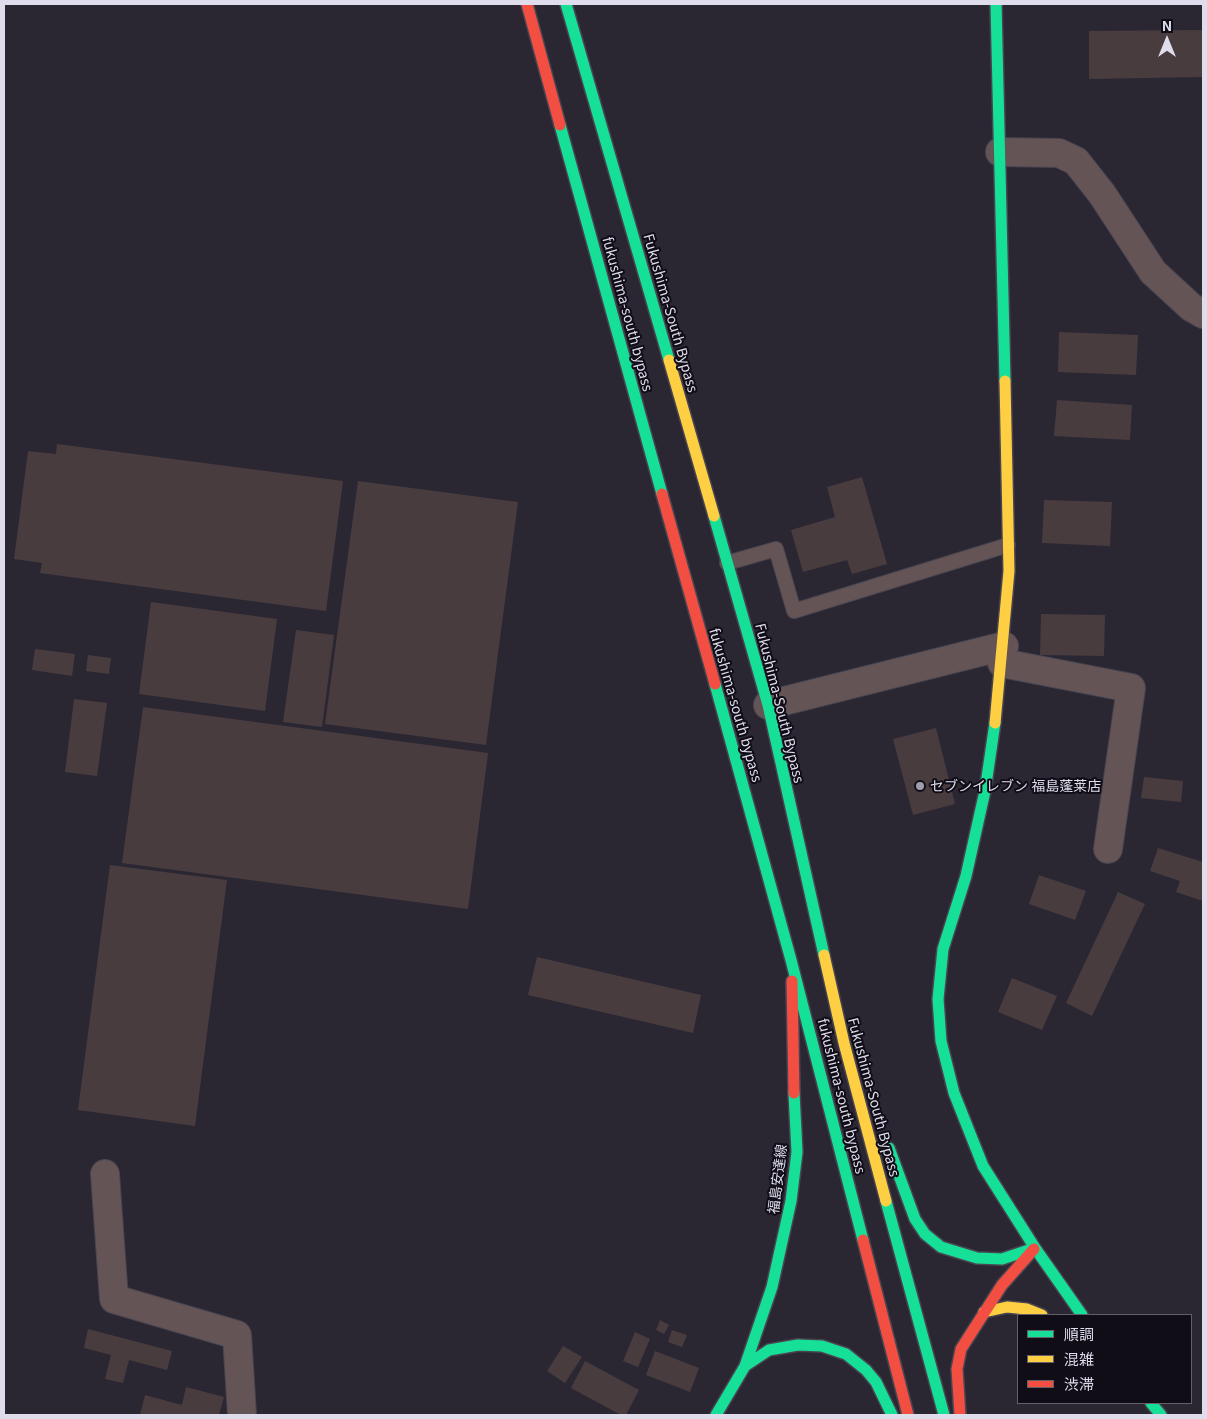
<!DOCTYPE html>
<html>
<head>
<meta charset="utf-8">
<style>
	body { margin:0 }
	#map { position:relative; width:1207px; height:1419px; overflow:hidden; background:#2a2733; font-family:Georgia,"Noto Sans JP",serif }
	canvas { display:block }
	.frame { position:absolute; inset:0; border:5px solid #dfddec; pointer-events:none }
	.legend { position:absolute; left:1017px; top:1314px; width:175px; height:90px; box-sizing:border-box; background:#100d17; border:1px solid #63606c; margin:0; padding:6px 9px; list-style:none; font-size:15px; color:#dfddec }
	.legend li { display:flex; align-items:center; gap:10px; height:25px }
	.legend b { width:25px; border:1px solid #63606c }
	.north { position:absolute; left:1142px; top:15px; width:50px; height:50px; -webkit-text-stroke:4px #100d17; paint-order:stroke; rotate:0deg; font-size:14px; font-weight:700; line-height:20px; text-align:center; color:#dfddec }
	.north::after { content:''; display:block; margin:auto; width:18px; height:22px; background:#dfddec; clip-path:polygon(50% 0,100% 100%,50% 72%,0 100%) }
</style>
</head>
<body>
<div id="map">
<canvas width="1207" height="1419"></canvas>
<div class="frame"></div>
<ul class="legend">
<li><b style="height:6px;background:#16e098"></b>順調</li>
<li><b style="height:6px;background:#ffcf43"></b>混雑</li>
<li><b style="height:6px;background:#f24e42"></b>渋滞</li>
</ul>
<div class="north">N</div>
</div>
<script>
const g = document.querySelector('canvas').getContext('2d');
g.lineJoin = 'round';
function fillPath(path, color) { g.fillStyle = color; g.fill(path, 'evenodd'); }
const shape = rows => new Path2D(rows.map(r => 'M' + r).join(''));
function strokePath(path, color, width, dash) { g.strokeStyle = color; g.lineWidth = width; g.lineCap = dash ? 'butt' : 'round'; g.setLineDash(dash || []); g.stroke(path); }
function write(font, color, halo, rows, align = 'center') {
  g.font = font + ' Georgia,"Noto Sans JP",serif'; g.lineWidth = 4; g.setLineDash([]); g.textBaseline = 'middle'; g.strokeStyle = halo; g.fillStyle = color; for (const [text, x, y, turn = 0] of rows) {
    g.save(); g.translate(x, y); g.rotate((+turn || 0) * Math.PI / 180); g.textAlign = isNaN(turn) ? turn : align; if (halo) g.strokeText(text, 0, 0); g.fillText(text, 0, 0); g.restore();
  }
}
const building = shape([
	[1203,30,1203,77,1089,79,1089,31],
	[1059,332,1138,335,1136,375,1058,372],
	[1057,400,1132,405,1130,440,1054,436],
	[57,444,343,481,326,611,40,573,42,563,14,559,28,451,56,454],
	[862,477,887,564,852,574,847,560,803,572,791,530,835,517,827,487],
	[358,481,518,502,486,745,325,724],
	[1044,500,1112,502,1110,546,1042,543],
	[151,602,277,619,265,711,139,694],
	[1041,614,1105,615,1104,656,1040,655],
	[296,630,334,635,322,727,283,722],
	[35,649,75,654,72,676,32,670],
	[88,655,111,658,109,674,86,671],
	[74,699,107,703,97,776,65,772],
	[143,707,488,753,468,909,122,863],
	[936,728,955,804,913,815,893,739],
	[1144,777,1183,781,1181,802,1141,798],
	[1158,848,1203,862,1203,901,1176,892,1180,881,1150,871],
	[110,865,227,880,195,1126,78,1110],
	[1039,875,1086,891,1075,920,1029,904],
	[1118,892,1145,904,1092,1016,1066,1003],
	[537,957,701,995,693,1033,528,995],
	[1012,978,1057,996,1042,1030,998,1012],
	[660,1320,669,1325,664,1334,656,1330],
	[88,1329,172,1351,167,1370,129,1360,123,1383,105,1379,111,1355,84,1348],
	[672,1330,687,1335,682,1347,668,1342],
	[635,1332,650,1339,638,1367,623,1361],
	[563,1346,582,1357,565,1383,547,1371],
	[655,1351,699,1368,690,1392,646,1375],
	[585,1361,639,1390,626,1415,621,1415,571,1388],
	[186,1387,224,1397,219,1415,140,1415,145,1395,182,1405]
]);
const lane = shape([
	[727,563,776,549,794,611,1008,545]
]);
const street = shape([
	[1000,152,1059,153,1076,161,1102,194,1153,272,1191,307,1203,314],
	[1002,663,1131,688,1108,849],
	[768,705,1004,646],
	[105,1174,114,1299,237,1335,242,1415]
]);
const fast = shape([
	[566,4,669,360],
	[996,4,1005,381],
	[560,125,662,494],
	[714,516,768,705,824,955],
	[715,684,791,960,863,1240],
	[995,723,985,791,966,876,943,949,938,999,941,1041,954,1093,983,1166,1035,1248,1082,1315],
	[889,1148,915,1219,925,1234,941,1247,977,1258,1002,1259,1035,1248],
	[886,1201,944,1415],
	[745,1366,769,1350,798,1345,822,1346,846,1354,866,1370,876,1382,892,1415],
	[1151,1403,1161,1415],
	[716,1415,745,1366,772,1287,791,1201,797,1152,794,1093]
]);
const slow = shape([
	[669,360,714,516],
	[995,723,1009,571,1005,381],
	[824,955,844,1043,886,1201],
	[984,1312,1007,1307,1027,1309,1042,1315]
]);
const jam = shape([
	[527,4,560,125],
	[662,494,715,684],
	[792,981,794,1093],
	[863,1240,908,1415],
	[960,1415,957,1369,961,1349,1002,1285,1034,1249]
]);
const markers = [
	[920,786,5,"#a09dab"]
];
const streetNames = [
	["Fukushima-South Bypass",671,313,74],
	["fukushima-south bypass",628,314,75],
	["Fukushima-South Bypass",780,703,76],
	["fukushima-south bypass",736,705,74],
	["fukushima-south bypass",842,1096,76],
	["Fukushima-South Bypass",874,1097,75],
	["福島安達線",777,1179,-83]
];
const poiNames = [
	["セブンイレブン 福島蓬莱店",930,786]
];
fillPath(building, '#493c3f');
strokePath(lane, '#484550', 16);
strokePath(street, '#484550', 30);
strokePath(fast, '#484550', 14);
strokePath(slow, '#484550', 14);
strokePath(jam, '#484550', 14);
strokePath(lane, '#645456', 14);
strokePath(street, '#645456', 28);
strokePath(fast, '#16e098', 11);
strokePath(slow, '#ffcf43', 11);
strokePath(jam, '#f24e42', 11);
for (const [x, y, r, color] of markers) { const dot = new Path2D(); dot.arc(x, y, r, 0, 2 * Math.PI); g.fillStyle = color; g.fill(dot); strokePath(dot, '#100d17', 2); }
write('14px', '#dfddec', '#100d17', streetNames);
write('14px', '#dfddec', '#100d17', poiNames, 'left');
</script>
</body>
</html>
